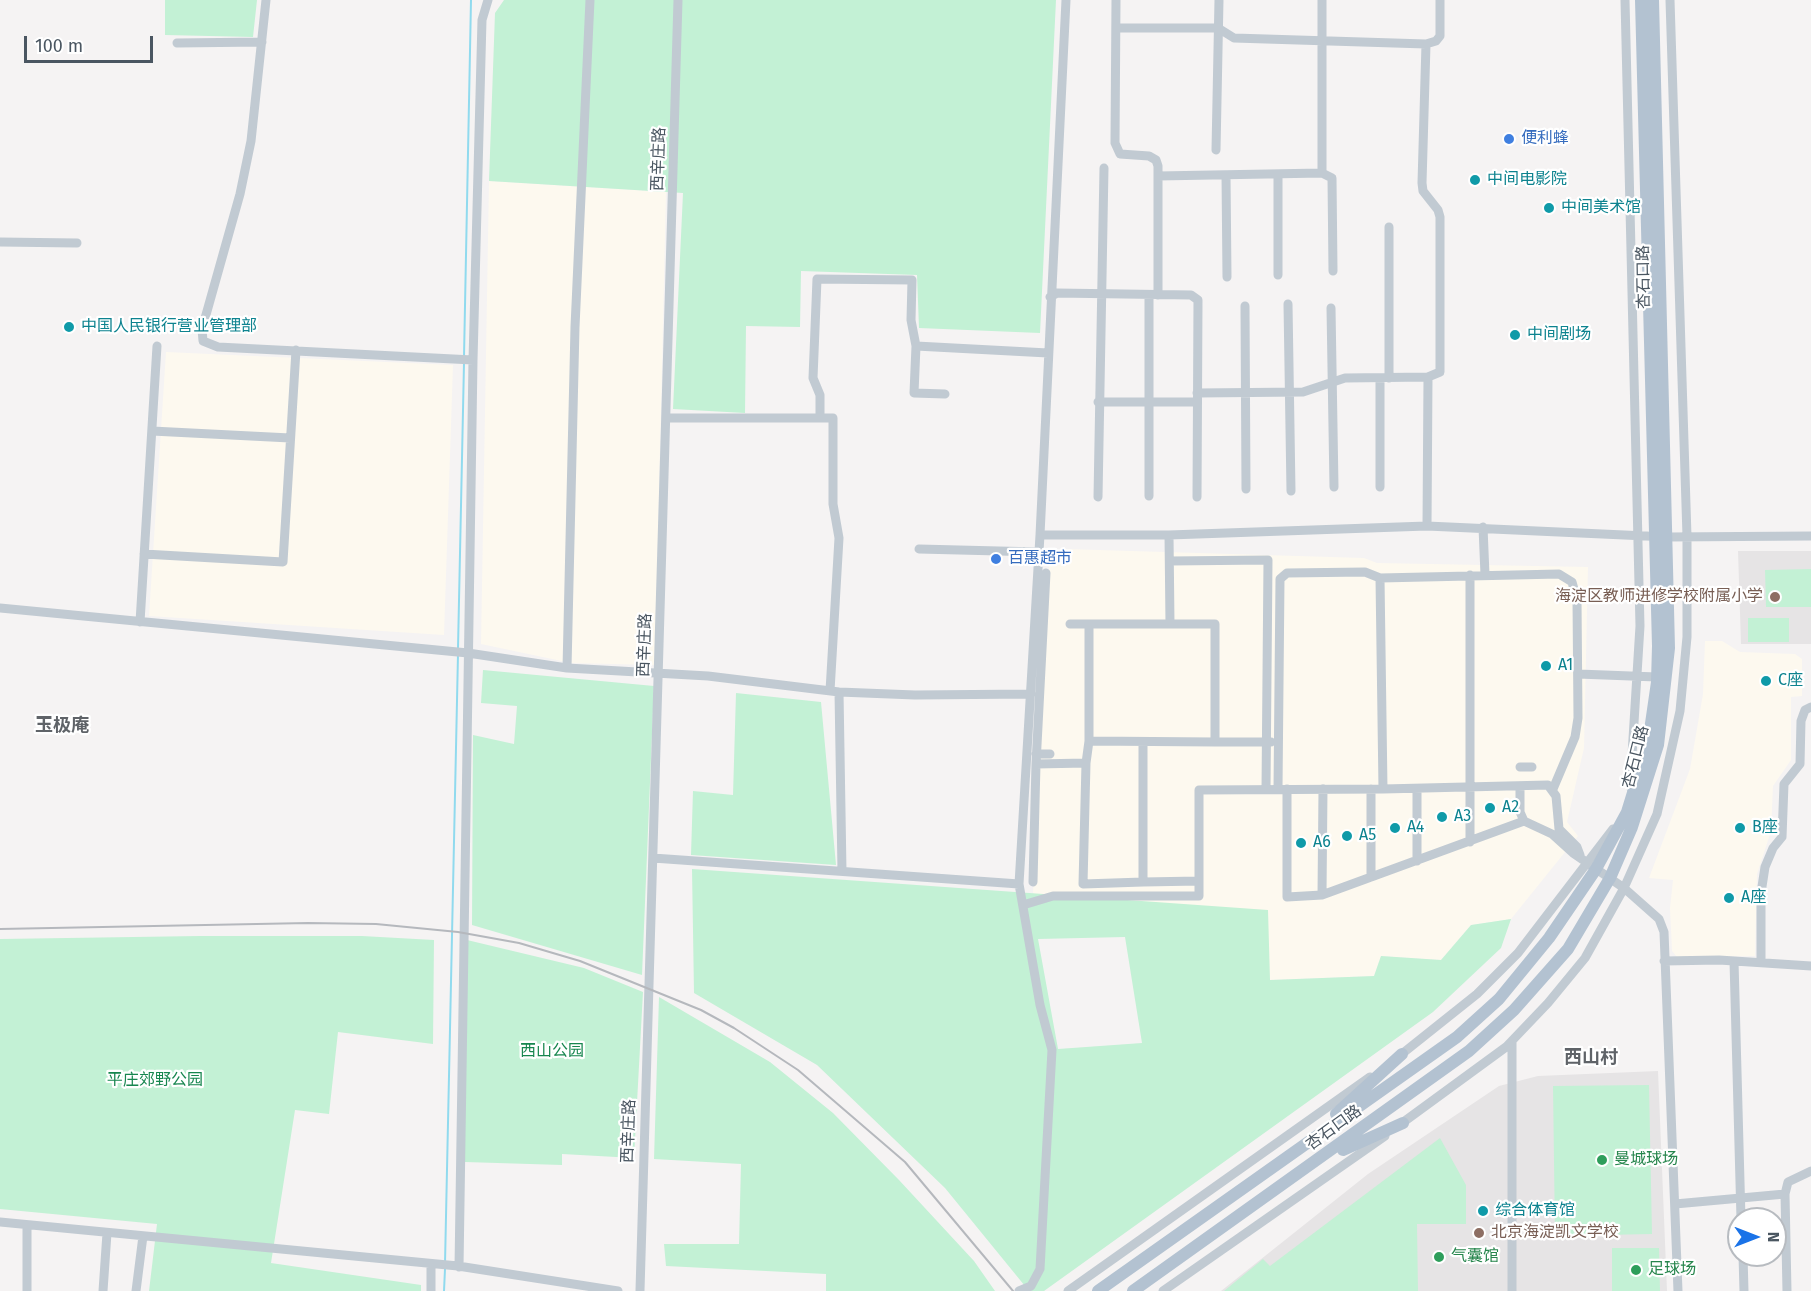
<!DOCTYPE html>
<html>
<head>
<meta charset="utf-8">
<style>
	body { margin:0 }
	#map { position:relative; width:1811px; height:1291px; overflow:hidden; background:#f5f3f3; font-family:"Fira Sans",sans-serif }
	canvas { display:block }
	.north { position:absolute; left:1727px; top:1207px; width:60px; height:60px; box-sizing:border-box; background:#fff; border:2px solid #b7bbc0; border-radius:50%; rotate:90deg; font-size:16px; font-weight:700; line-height:24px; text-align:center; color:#4a5661 }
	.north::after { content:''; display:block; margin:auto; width:21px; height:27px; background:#1a73e8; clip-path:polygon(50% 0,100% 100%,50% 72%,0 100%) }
	.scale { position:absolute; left:24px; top:36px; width:129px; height:27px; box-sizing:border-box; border:3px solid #4a5661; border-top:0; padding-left:8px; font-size:18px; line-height:21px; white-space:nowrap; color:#4a5661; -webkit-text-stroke:4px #fff; paint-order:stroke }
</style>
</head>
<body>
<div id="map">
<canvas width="1811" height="1291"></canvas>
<div class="north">N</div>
<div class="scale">100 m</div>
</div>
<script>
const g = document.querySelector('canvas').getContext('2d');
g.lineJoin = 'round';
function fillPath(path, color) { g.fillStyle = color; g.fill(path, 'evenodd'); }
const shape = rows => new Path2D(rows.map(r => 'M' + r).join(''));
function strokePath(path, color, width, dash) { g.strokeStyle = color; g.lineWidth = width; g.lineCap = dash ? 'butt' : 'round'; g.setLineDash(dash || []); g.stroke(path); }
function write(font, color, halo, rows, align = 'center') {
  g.font = font + ' "Fira Sans","Noto Sans SC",sans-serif'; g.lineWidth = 4.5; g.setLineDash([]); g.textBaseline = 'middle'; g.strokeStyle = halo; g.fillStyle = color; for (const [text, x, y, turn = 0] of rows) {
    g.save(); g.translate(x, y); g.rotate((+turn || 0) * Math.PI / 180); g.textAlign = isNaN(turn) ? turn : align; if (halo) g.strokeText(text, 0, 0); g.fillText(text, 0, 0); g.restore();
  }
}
const commercial = shape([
	[489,181,666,192,655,665,571,663,481,644],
	[166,352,453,365,444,635,149,616],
	[1065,549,1364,558,1377,563,1588,567,1584,748,1567,822,1578,836,1511,919,1471,925,1441,960,1381,956,1374,976,1269,980,1033,893,1049,566],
	[1705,641,1722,641,1740,652,1795,654,1802,659,1802,696,1791,697,1791,760,1773,786,1771,831,1757,874,1755,956,1677,957,1672,951,1670,908,1673,880,1649,878,1690,769,1703,694]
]);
const education = shape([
	[1738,551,1811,551,1811,644,1741,644],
	[1658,1071,1667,1291,1221,1291,1368,1174,1499,1086,1538,1076]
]);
const green = shape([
	[165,0,257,0,253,37,165,35],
	[504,0,1056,0,1040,333,919,328,917,275,801,271,800,327,746,326,745,413,673,409,683,193,489,181,495,13],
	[1811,569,1811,607,1766,607,1765,570],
	[1748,618,1789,618,1789,642,1748,642],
	[483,670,654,686,642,975,472,925,473,735,514,744,517,706,481,703],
	[736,693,821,702,836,865,691,855,693,791,733,795],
	[692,869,1268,910,1270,980,1374,976,1381,956,1441,960,1471,925,1511,919,1501,948,1433,1012,1044,1291,1029,1291,945,1188,817,1065,694,993],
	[1125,937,1142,1043,1058,1049,1038,939],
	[200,936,362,936,434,940,433,1044,338,1032,329,1114,295,1110,271,1263,421,1285,421,1291,149,1291,157,1224,0,1209,0,939],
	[467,940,584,968,643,992,634,1158,562,1154,562,1165,465,1162,463,991],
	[659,997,770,1062,833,1113,899,1180,974,1261,995,1291,826,1291,826,1274,666,1266,664,1244,739,1244,741,1164,654,1159],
	[1649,1085,1652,1234,1555,1236,1553,1086],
	[1440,1138,1466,1185,1466,1224,1417,1224,1418,1291,1224,1291,1263,1259,1270,1266],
	[1659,1248,1660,1291,1612,1291,1612,1248]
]);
const stream = shape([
	[464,357,471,0],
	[458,648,464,363],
	[445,1263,458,654],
	[444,1291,445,1269]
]);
const minor = shape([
	[266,0,251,141,240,194,202,329,203,341,218,347,473,360],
	[1116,0,1115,143,1120,154,1149,156,1156,160,1158,166,1158,295],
	[1625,0,1640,626,1630,787],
	[1116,28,1218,28,1234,38,1426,44,1436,41,1440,36,1440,0],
	[177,43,262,42],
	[1216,150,1219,0],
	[1322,173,1322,0],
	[1278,174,1278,275],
	[1226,175,1227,277],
	[1158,176,1322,173,1332,178,1333,271],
	[0,242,77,243],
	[1149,295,1149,496],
	[1050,297,1057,293,1191,295,1198,300,1197,497],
	[1288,304,1291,491],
	[1245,306,1246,489],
	[1331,308,1334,487],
	[916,346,1048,353],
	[1389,378,1389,227],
	[1197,393,1303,392,1345,378,1428,377,1440,372,1440,217,1438,210,1423,191,1422,183,1426,44],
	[1098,402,1197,402],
	[820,417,820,395,813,378,817,279,912,280,911,320,916,346,914,393,945,394],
	[666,418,833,418,833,504,839,538,830,691],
	[152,431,290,438],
	[1380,487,1380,378],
	[1098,497,1104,168],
	[1427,526,1428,377],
	[1483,527,1485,575],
	[1040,535,1169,535,1427,526,1668,537,1811,536],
	[1169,535,1170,624],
	[919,549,1039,552],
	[144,554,283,562,296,350],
	[1170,561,1268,560,1266,789],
	[0,608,468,653,567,668,708,676,839,692,915,695,1031,694],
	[140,622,157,346],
	[1070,624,1215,624,1215,742,1271,742],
	[1089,624,1089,741,1215,742],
	[567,668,575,327,590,0],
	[1578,674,1657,677],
	[839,692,842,871],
	[1089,741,1086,763,1083,884,1143,882],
	[1143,743,1143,882,1199,881],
	[1036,754,1050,754],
	[1036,764,1046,573],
	[1520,767,1532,767],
	[1520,786,1520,812,1524,821],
	[1278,789,1280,579,1287,573,1365,572,1380,578,1559,574,1572,582,1577,600,1578,718,1575,737,1553,789],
	[1287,789,1287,897,1322,895],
	[1323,789,1322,895,1524,821,1552,834,1573,853,1624,888,1659,919,1664,932,1678,1291],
	[1371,789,1371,877],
	[1383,789,1548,785,1556,796,1559,829,1577,847,1580,855],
	[1417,789,1417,861],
	[1470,842,1470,575],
	[653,858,1019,884],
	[1033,882,1036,764,1086,763],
	[1023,905,1053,896,1199,896,1199,790,1383,789,1380,578],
	[1664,961,1719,960,1811,966],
	[1734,961,1741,1219],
	[1761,962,1761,893,1765,867,1773,848,1782,837,1784,784,1800,764,1801,721,1805,710,1811,707],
	[1512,1041,1512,1291],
	[1398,1057,1477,994,1518,953,1613,829],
	[1398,1126,1506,1047,1548,1003,1585,958,1624,888,1657,814,1680,711,1687,637,1687,536,1670,0],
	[1785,1194,1787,1291],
	[1675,1204,1785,1194,1788,1182,1811,1171],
	[0,1222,458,1266,618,1291],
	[27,1225,27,1291],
	[1743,1255,1744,1291],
	[459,1267,473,360,482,20,488,0],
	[103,1291,107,1233],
	[136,1291,143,1236],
	[431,1291,431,1266],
	[640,1291,678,0],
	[1019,1291,1031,1286,1040,1269,1052,1050,1040,1005,1019,884,1040,535,1066,0],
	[1068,1291,1370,1077],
	[1163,1291,1385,1136]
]);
const major = shape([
	[1336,1114,1402,1054],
	[1343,1150,1403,1123],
	[1098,1291,1457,1037,1499,999,1549,938,1596,869,1627,812,1648,744,1657,682,1658,646,1641,0],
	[1133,1291,1469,1051,1514,1010,1568,949,1610,878,1632,827,1658,745,1669,648,1653,0]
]);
const rail = shape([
	[0,929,308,923,376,924,458,932,519,943,580,961,701,1010,734,1028,798,1070,905,1162,1013,1291]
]);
const markers = [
	[1509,139,6,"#3f7fe0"],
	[1475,180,6,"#0f9aa8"],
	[1549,208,6,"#0f9aa8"],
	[69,327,6,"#0f9aa8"],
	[1515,335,6,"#0f9aa8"],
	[996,559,6,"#3f7fe0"],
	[1775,597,6,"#8d6e63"],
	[1546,666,6,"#0f9aa8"],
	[1766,681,6,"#0f9aa8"],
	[1490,808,6,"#0f9aa8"],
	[1442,817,6,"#0f9aa8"],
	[1395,828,6,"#0f9aa8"],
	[1740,828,6,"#0f9aa8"],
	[1347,836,6,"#0f9aa8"],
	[1301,843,6,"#0f9aa8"],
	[1729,898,6,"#0f9aa8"],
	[1602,1160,6,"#2e9e5b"],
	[1483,1211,6,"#0f9aa8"],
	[1479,1233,6,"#8d6e63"],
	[1439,1257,6,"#2e9e5b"],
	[1636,1270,6,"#2e9e5b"]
];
const shopNames = [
	["便利蜂",1521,139],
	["百惠超市",1008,559]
];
const streetNames = [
	["西辛庄路",659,159,-88],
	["杏石口路",1644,277,-91],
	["西辛庄路",645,645,-88],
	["杏石口路",1636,757,-76],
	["杏石口路",1334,1128,-36],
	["西辛庄路",629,1131,-88]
];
const cultureNames = [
	["中间电影院",1487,180],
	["中间美术馆",1561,208],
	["中国人民银行营业管理部",81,327],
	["中间剧场",1527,335],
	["A1",1558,666],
	["C座",1778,681],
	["A2",1502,808],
	["A3",1454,817],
	["A4",1407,828],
	["B座",1752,828],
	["A5",1359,836],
	["A6",1313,843],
	["A座",1741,898],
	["综合体育馆",1495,1211]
];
const educationNames = [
	["海淀区教师进修学校附属小学",1763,597],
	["北京海淀凯文学校",1491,1233,"left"]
];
const parkNames = [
	["西山公园",552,1052],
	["平庄郊野公园",155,1081]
];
const leisureNames = [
	["曼城球场",1614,1160],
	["气囊馆",1451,1257],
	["足球场",1648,1270]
];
const neighbourhoodNames = [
	["玉极庵",62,726],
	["西山村",1591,1058]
];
fillPath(commercial, '#fdf9ef');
fillPath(education, '#e6e4e5');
fillPath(green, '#c3f1d5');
strokePath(stream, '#90daee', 2);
strokePath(minor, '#c1cad2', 9);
strokePath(major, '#b3c2d1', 12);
strokePath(rail, '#b5b8bd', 2);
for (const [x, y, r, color] of markers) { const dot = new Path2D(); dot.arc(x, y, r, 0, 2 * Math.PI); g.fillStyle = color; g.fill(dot); strokePath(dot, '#fff', 2); }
write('16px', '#366cbe', '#fff', shopNames, 'left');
write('16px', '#4a5661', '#fff', streetNames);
write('16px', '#0d838f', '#fff', cultureNames, 'left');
write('16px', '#785e54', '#fff', educationNames, 'right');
write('16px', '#17864f', '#fff', parkNames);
write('16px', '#27864d', '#fff', leisureNames, 'left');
write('bold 18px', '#5f6368', '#fff', neighbourhoodNames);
</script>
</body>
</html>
